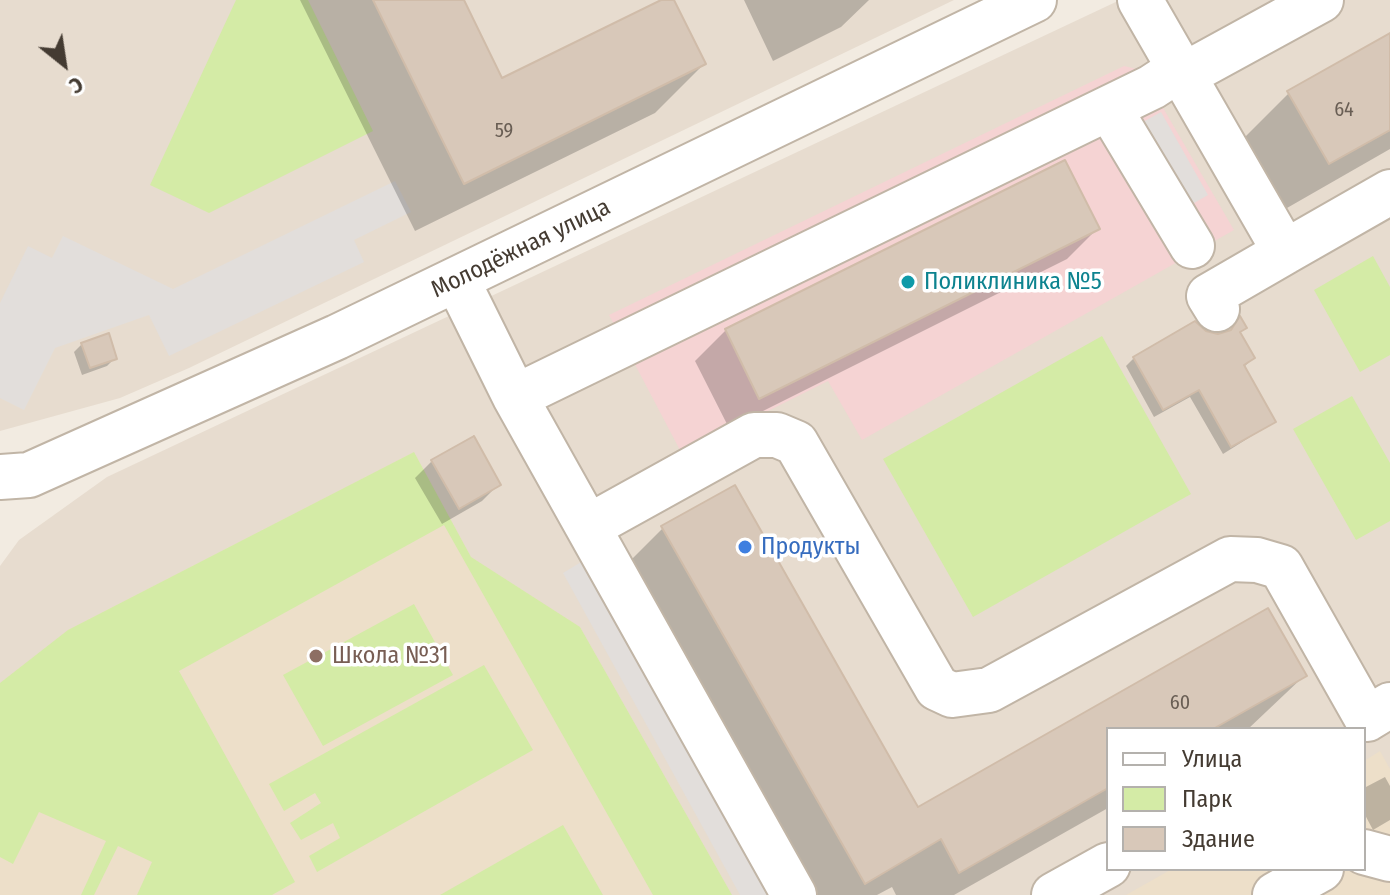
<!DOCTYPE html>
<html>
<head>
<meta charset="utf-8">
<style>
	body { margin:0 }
	#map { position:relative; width:1390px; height:895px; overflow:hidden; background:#f2ebe1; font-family:"Fira Sans Condensed",sans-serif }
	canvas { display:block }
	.legend { position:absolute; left:1106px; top:727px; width:260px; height:144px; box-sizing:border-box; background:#fff; border:2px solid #b4b1ad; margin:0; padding:10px 14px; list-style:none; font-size:24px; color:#443b32 }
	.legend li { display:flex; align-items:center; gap:16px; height:40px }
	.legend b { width:40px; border:2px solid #b4b1ad }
	.north { position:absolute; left:24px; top:24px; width:80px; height:80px; -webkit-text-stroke:6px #fff; paint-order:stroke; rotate:150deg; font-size:22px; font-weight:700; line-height:32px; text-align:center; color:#443b32 }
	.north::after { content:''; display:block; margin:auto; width:28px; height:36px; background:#443b32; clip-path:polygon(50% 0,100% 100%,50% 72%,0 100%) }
</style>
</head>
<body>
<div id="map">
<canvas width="1390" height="895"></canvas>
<ul class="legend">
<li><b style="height:10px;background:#fff"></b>Улица</li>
<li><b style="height:22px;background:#d4eba6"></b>Парк</li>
<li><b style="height:22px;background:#d8c8b9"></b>Здание</li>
</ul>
<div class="north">С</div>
</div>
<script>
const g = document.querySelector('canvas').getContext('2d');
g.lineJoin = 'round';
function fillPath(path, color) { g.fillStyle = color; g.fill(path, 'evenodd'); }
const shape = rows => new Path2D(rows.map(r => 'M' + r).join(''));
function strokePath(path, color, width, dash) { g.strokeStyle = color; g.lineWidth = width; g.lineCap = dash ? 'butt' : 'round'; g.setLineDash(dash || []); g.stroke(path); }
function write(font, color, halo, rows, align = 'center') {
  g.font = font + ' "Fira Sans Condensed",sans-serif'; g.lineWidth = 7; g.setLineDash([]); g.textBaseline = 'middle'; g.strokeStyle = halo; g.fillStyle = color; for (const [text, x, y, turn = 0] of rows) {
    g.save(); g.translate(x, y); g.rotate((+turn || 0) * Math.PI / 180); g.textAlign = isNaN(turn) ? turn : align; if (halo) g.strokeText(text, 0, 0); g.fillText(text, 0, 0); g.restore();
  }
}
const residential = shape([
	[0,0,954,0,189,368,120,398,0,431],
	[1120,0,1390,0,1390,895,0,895,0,566,19,540,107,477],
	[1108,729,1364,729,1364,869,1108,869]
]);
const education = shape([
	[414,452,471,557,580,627,732,895,0,895,0,683,68,630],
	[1380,751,1390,769,1390,895,1126,895,1172,869,1364,869,1364,761]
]);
const medical = shape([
	[1124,66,1141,70,1234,230,862,440,828,381,682,454,609,315]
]);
const green = shape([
	[236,0,308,0,373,131,209,213,150,185],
	[1373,256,1390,287,1390,355,1360,372,1314,290],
	[1102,336,1191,494,973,617,883,459],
	[1352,396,1390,463,1390,521,1356,540,1293,429],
	[414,452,471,557,580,627,732,895,653,895,444,525,179,671,295,882,272,895,137,895,152,862,118,846,94,895,81,895,106,841,39,812,13,864,0,857,0,683,68,630],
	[414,604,453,675,323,746,283,675],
	[484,665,533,750,317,872,309,856,340,838,333,823,301,840,290,823,321,803,315,793,284,811,269,784],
	[563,825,603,895,440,895]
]);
const parking = shape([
	[1161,112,1208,195,1182,210,1134,127],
	[395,181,411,212,354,240,364,262,169,356,149,315,55,348,24,410,0,398,0,303,28,246,52,258,63,236,173,289],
	[601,550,794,895,740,895,563,573]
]);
const shadow = shape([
	[300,0,461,0,502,81,672,0,704,64,655,113,415,231],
	[744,0,869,0,841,27,773,61],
	[1390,35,1390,149,1280,212,1240,142,1289,93],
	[1097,229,1067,259,729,428,695,361,726,330],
	[1240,319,1238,333,1253,358,1245,366,1274,422,1223,454,1190,397,1154,417,1126,366,1134,358,1205,333,1219,336,1228,333],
	[82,344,115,358,107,366,82,375,74,352],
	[432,461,499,484,482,501,442,524,415,478],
	[663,528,918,809,1267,610,1304,676,1248,729,1108,729,1108,808,954,895,896,895,892,887,877,895,795,895,614,577],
	[1385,777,1390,786,1390,820,1373,830,1364,813,1364,788]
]);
const building = shape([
	[373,0,464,0,502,78,661,0,674,0,706,64,464,184,373,0],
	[1390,33,1390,130,1329,164,1287,91,1390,33],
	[1065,160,1100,229,759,399,725,329,1065,160],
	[1240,316,1247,328,1240,332,1255,358,1244,365,1276,422,1231,447,1199,390,1163,410,1133,357,1195,321,1206,331,1218,334,1231,330,1240,316],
	[109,333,117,359,90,368,81,343,109,333],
	[474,436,501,485,459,509,431,460,474,436],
	[735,485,918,807,1268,608,1307,676,1213,729,1108,729,1108,788,959,873,941,839,865,884,661,526,735,485]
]);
const minor = shape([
	[1140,0,1285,252,1390,192],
	[1182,76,1321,0],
	[1109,108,1192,246],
	[457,280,515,397,794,895],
	[1217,309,1209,296,1285,252],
	[515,397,1152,87,1178,70],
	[0,477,29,475,337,337,1034,0],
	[588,527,754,435,777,435,796,443,937,688,952,695,989,690,1230,559,1257,560,1281,567,1367,719,1390,705],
	[1364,852,1390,859],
	[1054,895,1108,865],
	[1275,895,1321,869]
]);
const markers = [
	[908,282,8,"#0f9aa8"],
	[745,547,8,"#3f7fe0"],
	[316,656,8,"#8d6e63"]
];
const numberNames = [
	["64",1344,110],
	["59",504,131],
	["60",1180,703]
];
const streetNames = [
	["Молодёжная улица",521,249,-26]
];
const cultureNames = [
	["Поликлиника №5",924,282]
];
const shopNames = [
	["Продукты",761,547]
];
const educationNames = [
	["Школа №31",332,656]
];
fillPath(residential, '#e7dccf');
fillPath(education, '#eddfc9');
fillPath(medical, '#f5d3d3');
fillPath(green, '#d4eba6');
fillPath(parking, '#e2dedb');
fillPath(shadow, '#0003');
fillPath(building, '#d8c8b9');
strokePath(building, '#d0bca9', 2);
strokePath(minor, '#c1b5a6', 48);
strokePath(minor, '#fff', 44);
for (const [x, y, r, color] of markers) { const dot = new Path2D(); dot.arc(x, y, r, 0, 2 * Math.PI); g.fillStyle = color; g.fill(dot); strokePath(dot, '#fff', 3); }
write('20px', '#695e54', null, numberNames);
write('24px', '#443b32', '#fff', streetNames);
write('24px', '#0d838f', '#fff', cultureNames, 'left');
write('24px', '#366cbe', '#fff', shopNames, 'left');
write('24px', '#785e54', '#fff', educationNames, 'left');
</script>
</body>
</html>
